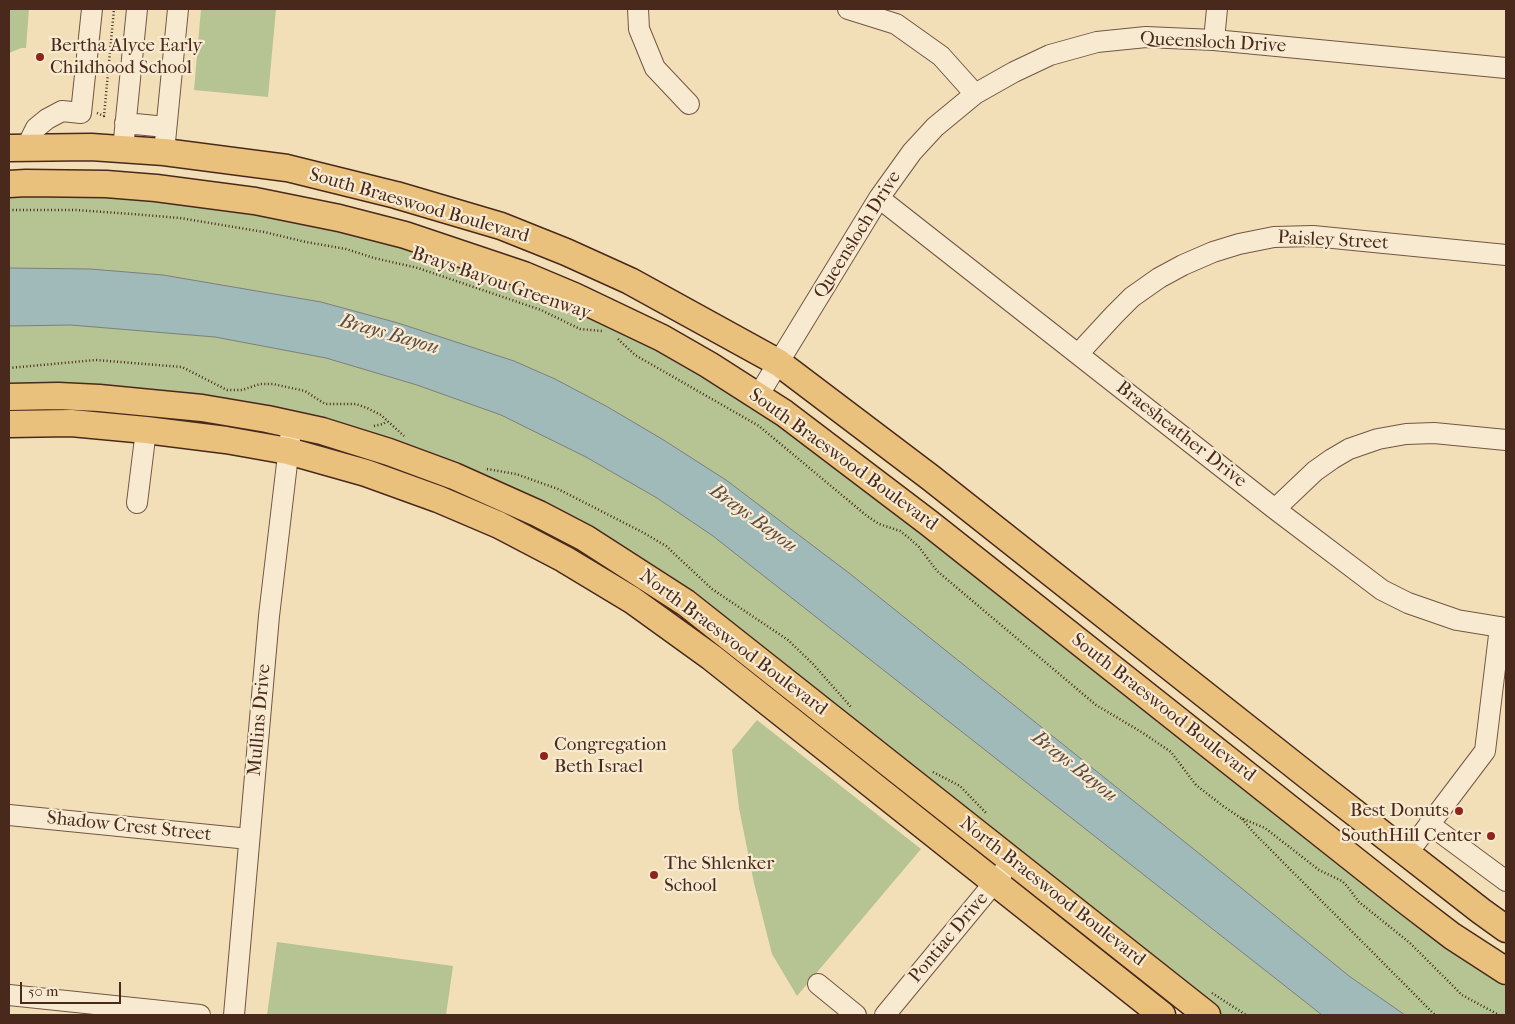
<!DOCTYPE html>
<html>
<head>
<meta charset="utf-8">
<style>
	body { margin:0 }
	#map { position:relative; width:1515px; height:1024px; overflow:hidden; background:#f2dfb8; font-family:"IM FELL French Canon",serif }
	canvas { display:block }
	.frame { position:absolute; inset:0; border:10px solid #49291c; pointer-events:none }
	.scale { position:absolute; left:20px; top:982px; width:101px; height:22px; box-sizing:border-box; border:2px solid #49291c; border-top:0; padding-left:6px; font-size:15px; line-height:18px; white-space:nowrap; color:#49291c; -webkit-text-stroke:4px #f7ead1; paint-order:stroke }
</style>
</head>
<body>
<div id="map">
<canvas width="1515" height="1024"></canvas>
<div class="frame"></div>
<div class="scale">50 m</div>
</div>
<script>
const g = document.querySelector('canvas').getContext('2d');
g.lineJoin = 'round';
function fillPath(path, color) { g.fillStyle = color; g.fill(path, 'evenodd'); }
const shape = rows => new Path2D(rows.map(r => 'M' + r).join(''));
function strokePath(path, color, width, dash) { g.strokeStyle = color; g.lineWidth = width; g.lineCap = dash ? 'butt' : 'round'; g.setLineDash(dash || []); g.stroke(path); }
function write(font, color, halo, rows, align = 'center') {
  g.font = font + ' "IM FELL French Canon",serif'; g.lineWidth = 4.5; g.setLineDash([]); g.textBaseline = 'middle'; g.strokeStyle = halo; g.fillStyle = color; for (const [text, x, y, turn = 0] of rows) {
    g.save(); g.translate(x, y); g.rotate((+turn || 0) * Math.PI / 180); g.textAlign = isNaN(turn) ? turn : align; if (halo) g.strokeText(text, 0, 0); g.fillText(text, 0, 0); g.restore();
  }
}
const green = shape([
	[9,9,29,9,26,48,21,48,9,53],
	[201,9,276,9,268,97,194,90],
	[87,195,189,203,301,221,413,248,512,283,611,325,697,372,781,425,861,484,1430,933,1506,987,1506,1015,1218,1015,712,615,442,461,9,389,9,197],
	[757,720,921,849,797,996,772,954,754,883,739,808,732,750],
	[277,942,453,966,446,1015,267,1015]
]);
const water = shape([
	[9,268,90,269,163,275,321,302,398,323,514,361,555,379,606,406,662,439,726,480,849,573,1201,855,1349,976,1405,1015,1322,1015,713,536,657,498,586,457,501,415,417,385,326,358,215,337,71,325,9,326,9,268]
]);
const path = shape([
	[97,113,104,116,114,9],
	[9,210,76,210,132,214,180,218,264,232,306,242,346,249,374,258,418,268,541,310,580,329,602,331],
	[618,339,635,355,759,426,867,516,879,524,900,531,909,538,919,547,937,571,1096,705,1143,733,1171,752,1196,785,1223,806,1241,818,1265,828,1319,870,1342,881,1347,886,1359,902,1410,943,1462,995,1499,1015],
	[9,368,96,360,182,367,227,390,242,390,260,384,273,384,305,391,325,404,356,404,367,408,381,415,404,436],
	[374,426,383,424,387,421],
	[487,469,516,474,558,489,644,533,666,546,712,589,788,640,813,664,851,707],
	[933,772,960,786,987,814],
	[1242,819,1255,834,1435,1015],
	[1212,993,1246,1015]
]);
const minor = shape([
	[638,9,639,29,655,68,689,104],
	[848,9,896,24,941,56,975,94],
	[1214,40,1217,9],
	[125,123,166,127],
	[26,148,36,128,47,119,62,111,81,113,92,9],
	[123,149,137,9],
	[164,152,178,9],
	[879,198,1275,509,1382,590,1408,603,1457,620,1506,628],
	[1078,354,1114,315,1132,297,1159,278,1183,265,1213,252,1239,244,1274,237,1313,236,1506,255],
	[758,396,879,198,912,152,935,127,975,94,1014,72,1050,55,1097,42,1146,37,1214,40,1506,68],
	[137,503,146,430],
	[1275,509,1315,471,1332,459,1349,449,1378,439,1406,434,1434,433,1506,440],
	[9,815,249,839],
	[1429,824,1506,881],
	[1407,854,1485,751,1500,627],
	[818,984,856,1015],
	[9,995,200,1015],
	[234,1015,269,616,290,438],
	[885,1015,1003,872]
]);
const major = shape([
	[9,148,91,147,164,152,287,168,396,195,501,226,566,252,630,281,779,363,931,478,1323,788,1481,911,1506,929],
	[9,184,26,183,106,184,156,188,255,201,339,218,405,235,524,275,574,296,662,338,709,365,784,413,929,523,1405,900,1452,936,1506,971],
	[9,397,58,396,99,398,202,408,267,419,322,431,389,452,454,476,539,514,585,538,686,603,1207,1015],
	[9,424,71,423,146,430,226,440,288,451,366,473,438,499,499,525,564,559,632,600,711,657,1162,1015]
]);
const markers = [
	[40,57,5,"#8f2418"],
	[544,756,5,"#8f2418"],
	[1459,811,5,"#8f2418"],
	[1491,836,5,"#8f2418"],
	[654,875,5,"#8f2418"]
];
const streetNames = [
	["Queensloch Drive",1213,43,3],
	["South Braeswood Boulevard",419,206,16],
	["Queensloch Drive",858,235,-58],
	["Paisley Street",1333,241,3],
	["Brays Bayou Greenway",501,284,19],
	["Braesheather Drive",1181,435,38],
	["South Braeswood Boulevard",843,460,36],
	["North Braeswood Boulevard",733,643,37],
	["South Braeswood Boulevard",1163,708,38],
	["Mullins Drive",260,720,-85],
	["Shadow Crest Street",129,827,6],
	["North Braeswood Boulevard",1052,892,38],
	["Pontiac Drive",949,938,-50]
];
const poiNames = [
	["Bertha Alyce Early",50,46],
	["Childhood School",50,68],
	["Congregation",554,745],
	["Beth Israel",554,767],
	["Best Donuts",1449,811,"right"],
	["SouthHill Center",1481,836,"right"],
	["The Shlenker",664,864],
	["School",664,886]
];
const waterNames = [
	["Brays Bayou",389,335,16],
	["Brays Bayou",753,519,36],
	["Brays Bayou",1074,767,38]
];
fillPath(green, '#b6c392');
fillPath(water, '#a0baba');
strokePath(water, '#7d807b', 1);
strokePath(minor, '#735643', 22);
strokePath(major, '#49291c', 29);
strokePath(path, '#49291c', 2.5, [1, 2.5]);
strokePath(minor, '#f7ead1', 20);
strokePath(major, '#e9c07c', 26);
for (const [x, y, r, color] of markers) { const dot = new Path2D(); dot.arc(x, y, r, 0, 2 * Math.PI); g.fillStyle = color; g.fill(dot); strokePath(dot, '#f7ead1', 2); }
write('19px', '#49291c', '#f7ead1', streetNames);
write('19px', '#49291c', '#f7ead1', poiNames, 'left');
write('italic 20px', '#5f4d44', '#f7ead1', waterNames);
</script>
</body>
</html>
